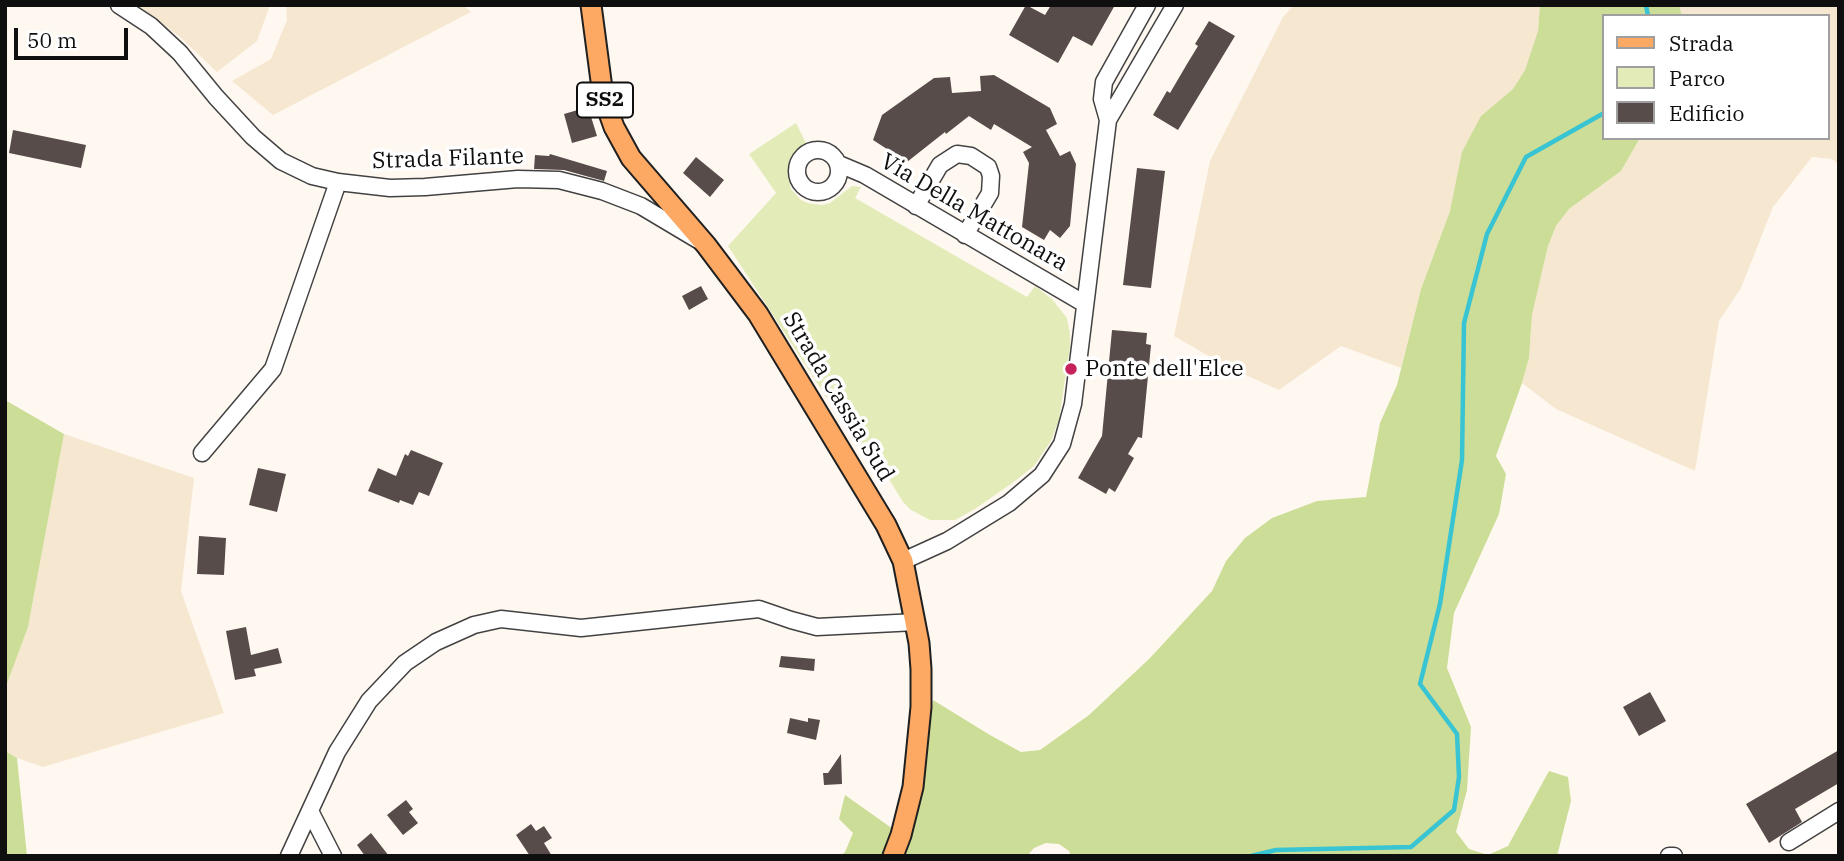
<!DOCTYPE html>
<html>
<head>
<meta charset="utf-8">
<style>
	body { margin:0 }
	#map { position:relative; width:1844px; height:861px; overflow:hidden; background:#fff8f1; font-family:"IBM Plex Serif",serif }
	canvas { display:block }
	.frame { position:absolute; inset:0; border:7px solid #0f0f0f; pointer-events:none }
	.legend { position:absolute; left:1602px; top:14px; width:228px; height:126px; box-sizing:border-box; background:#fff; border:2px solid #9f9f9f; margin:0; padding:9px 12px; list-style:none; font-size:21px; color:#0f0f0f }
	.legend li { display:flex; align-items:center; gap:14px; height:35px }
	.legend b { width:35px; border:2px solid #9f9f9f }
	.scale { position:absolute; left:14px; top:28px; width:114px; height:32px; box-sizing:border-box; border:4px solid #0f0f0f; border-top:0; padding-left:9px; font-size:21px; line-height:24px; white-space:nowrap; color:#0f0f0f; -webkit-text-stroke:5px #fff; paint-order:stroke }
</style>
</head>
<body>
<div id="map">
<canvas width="1844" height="861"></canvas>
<div class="frame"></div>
<ul class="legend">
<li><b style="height:9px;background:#fda863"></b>Strada</li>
<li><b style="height:19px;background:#e3ecb9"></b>Parco</li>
<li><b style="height:19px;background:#584c4b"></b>Edificio</li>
</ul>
<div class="scale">50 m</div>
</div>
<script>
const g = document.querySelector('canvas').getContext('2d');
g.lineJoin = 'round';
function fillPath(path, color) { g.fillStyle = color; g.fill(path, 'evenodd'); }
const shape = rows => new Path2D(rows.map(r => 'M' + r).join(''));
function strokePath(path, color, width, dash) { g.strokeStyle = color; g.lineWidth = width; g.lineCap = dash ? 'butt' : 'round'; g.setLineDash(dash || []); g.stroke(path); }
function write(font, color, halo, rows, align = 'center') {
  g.font = font + ' "IBM Plex Serif",serif'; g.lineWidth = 7; g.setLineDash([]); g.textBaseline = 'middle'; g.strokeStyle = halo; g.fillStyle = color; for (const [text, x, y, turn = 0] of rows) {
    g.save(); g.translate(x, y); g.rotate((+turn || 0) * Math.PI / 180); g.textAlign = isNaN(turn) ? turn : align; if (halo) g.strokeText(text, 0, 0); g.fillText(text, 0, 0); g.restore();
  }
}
const farmland = shape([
	[137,5,270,5,257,41,217,72,180,37],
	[286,5,463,5,471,12,273,115,232,81,271,59,287,20],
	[1294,5,1540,5,1538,31,1525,70,1513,89,1481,116,1450,211,1421,289,1401,368,1341,346,1279,390,1226,366,1174,336,1210,161,1283,17],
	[1679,5,1839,5,1839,165,1832,159,1812,157,1773,207,1741,288,1719,321,1695,471,1556,409,1522,383,1529,358,1532,315,1548,246,1556,226,1569,209,1621,171,1640,138,1828,138,1828,16,1682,16],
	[64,434,194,478,181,591,224,713,43,767,17,758,5,751,5,689,28,627]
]);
const green = shape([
	[796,123,807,145,795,154,788,167,788,174,791,189,801,200,808,203,822,205,830,203,852,186,861,187,855,198,1027,297,1035,286,1052,299,1067,318,1070,334,1070,347,1059,419,1051,441,1034,466,1015,481,975,509,955,520,930,520,911,510,903,502,874,455,855,441,728,246,776,193,749,154]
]);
const forest = shape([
	[1540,5,1679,5,1682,16,1604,16,1604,138,1640,138,1621,171,1569,209,1556,226,1548,246,1532,315,1529,358,1522,383,1496,456,1506,474,1499,514,1454,613,1447,668,1471,727,1467,790,1456,832,1469,849,1488,855,1508,846,1549,771,1568,777,1571,801,1557,856,1071,856,1069,851,1059,844,1046,843,1034,848,1027,856,900,856,920,788,933,700,990,735,1021,752,1040,750,1089,715,1149,659,1212,591,1226,561,1245,538,1272,518,1317,501,1366,497,1380,423,1397,385,1421,289,1450,211,1462,152,1481,116,1513,89,1525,70,1538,31],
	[5,400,64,434,28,627,5,689],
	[5,751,17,758,27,856,5,856],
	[845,795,893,829,883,856,840,856,845,852,853,833,839,819]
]);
const stream = shape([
	[1646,5,1648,16],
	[1251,856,1276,850,1411,847,1454,810,1459,777,1457,734,1420,684,1440,604,1462,460,1464,323,1487,234,1526,157,1604,113]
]);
const building = shape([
	[1026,5,1045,15,1051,5,1115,5,1092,46,1073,36,1058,63,1009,35],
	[1209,21,1235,36,1178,130,1153,115,1167,91,1170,93,1187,64,1198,46,1195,44],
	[994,75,1050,108,1057,124,1046,130,1060,156,1070,151,1076,164,1070,226,1060,238,1050,230,1044,240,1022,227,1029,163,1023,152,1032,147,994,124,991,130,969,116,946,134,945,132,907,162,873,140,882,115,934,78,950,77,952,93,981,91,980,76],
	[588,107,597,136,572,143,564,114],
	[13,130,86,145,81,168,9,153],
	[550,154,607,171,604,181,564,170,534,169,535,155,549,156],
	[696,157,724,180,710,197,683,173],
	[1137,168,1165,171,1151,288,1123,285],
	[701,286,708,299,689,310,682,296],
	[1112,330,1147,333,1146,344,1151,345,1142,438,1138,437,1128,454,1134,458,1115,492,1109,488,1106,494,1078,478,1102,436],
	[411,450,443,463,429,496,419,492,413,505,400,500,399,503,368,491,378,468,396,476,405,454,408,456],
	[258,468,286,474,277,512,249,505],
	[199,536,226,538,224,575,197,574],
	[246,627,251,655,278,648,282,663,254,669,256,676,235,680,226,631],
	[781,656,815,659,814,671,779,667],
	[1650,692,1666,721,1639,736,1623,707],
	[790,718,808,722,808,718,820,720,816,740,787,733],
	[1839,750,1839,783,1795,809,1802,822,1769,843,1746,804],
	[841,754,842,784,824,785,823,773,828,773],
	[406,800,413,809,409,812,418,823,403,835,387,815],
	[531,824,536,831,544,826,552,838,544,843,552,856,530,856,516,835],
	[371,833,389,856,365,856,357,845]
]);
const minor = shape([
	[119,5,151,26,180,53,216,97,253,137,281,161,312,176,338,182,390,188,425,187,518,179,559,180,602,191,641,206,698,240],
	[1108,120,1102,99,1104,82,1147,5],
	'797 171a21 21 0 1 1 42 0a21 21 0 1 1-42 0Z',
	[839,164,865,175,1085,304],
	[916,206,940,165,957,154,971,156,988,167,991,176,990,193,965,235],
	[202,453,273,369,338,182],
	[903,561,947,541,1009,503,1042,475,1062,444,1073,404,1108,120,1175,5],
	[310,811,333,856],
	[1789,842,1839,811],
	[289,856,337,752,369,701,405,663,436,642,474,625,501,619,581,628,759,609,791,620,817,627,916,622],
	[1669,856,1674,856]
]);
const major = shape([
	[591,5,603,96,614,127,631,158,706,245,758,314,886,525,903,561,919,643,921,669,921,707,913,787,901,835,893,856]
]);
const markers = [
	[1071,369,7,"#c5215b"]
];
const shields = [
	[605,100,56]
];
const shieldNames = [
	["SS2",605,100]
];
const streetNames = [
	["Strada Filante",448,159,-2],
	["Via Della Mattonara",974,213,30],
	["Strada Cassia Sud",838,397,59]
];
const poiNames = [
	["Ponte dell'Elce",1085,369]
];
fillPath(farmland, '#f6e7d0');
fillPath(green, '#e3ecb9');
fillPath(forest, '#ccdd97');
strokePath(stream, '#38c4d2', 4.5);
fillPath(building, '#584c4b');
strokePath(minor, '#424242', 19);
strokePath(major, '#202020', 23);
strokePath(minor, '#fff', 16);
strokePath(major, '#fda863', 19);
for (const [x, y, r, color] of markers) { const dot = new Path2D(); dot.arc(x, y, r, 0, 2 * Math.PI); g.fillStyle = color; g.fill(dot); strokePath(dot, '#fff', 2.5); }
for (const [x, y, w] of shields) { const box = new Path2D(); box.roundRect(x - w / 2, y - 17.5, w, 35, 5); g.fillStyle = '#fff'; g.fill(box); strokePath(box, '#0f0f0f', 2); }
write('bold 21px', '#0f0f0f', null, shieldNames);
write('23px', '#0f0f0f', '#fff', streetNames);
write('23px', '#0f0f0f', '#fff', poiNames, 'left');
</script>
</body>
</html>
